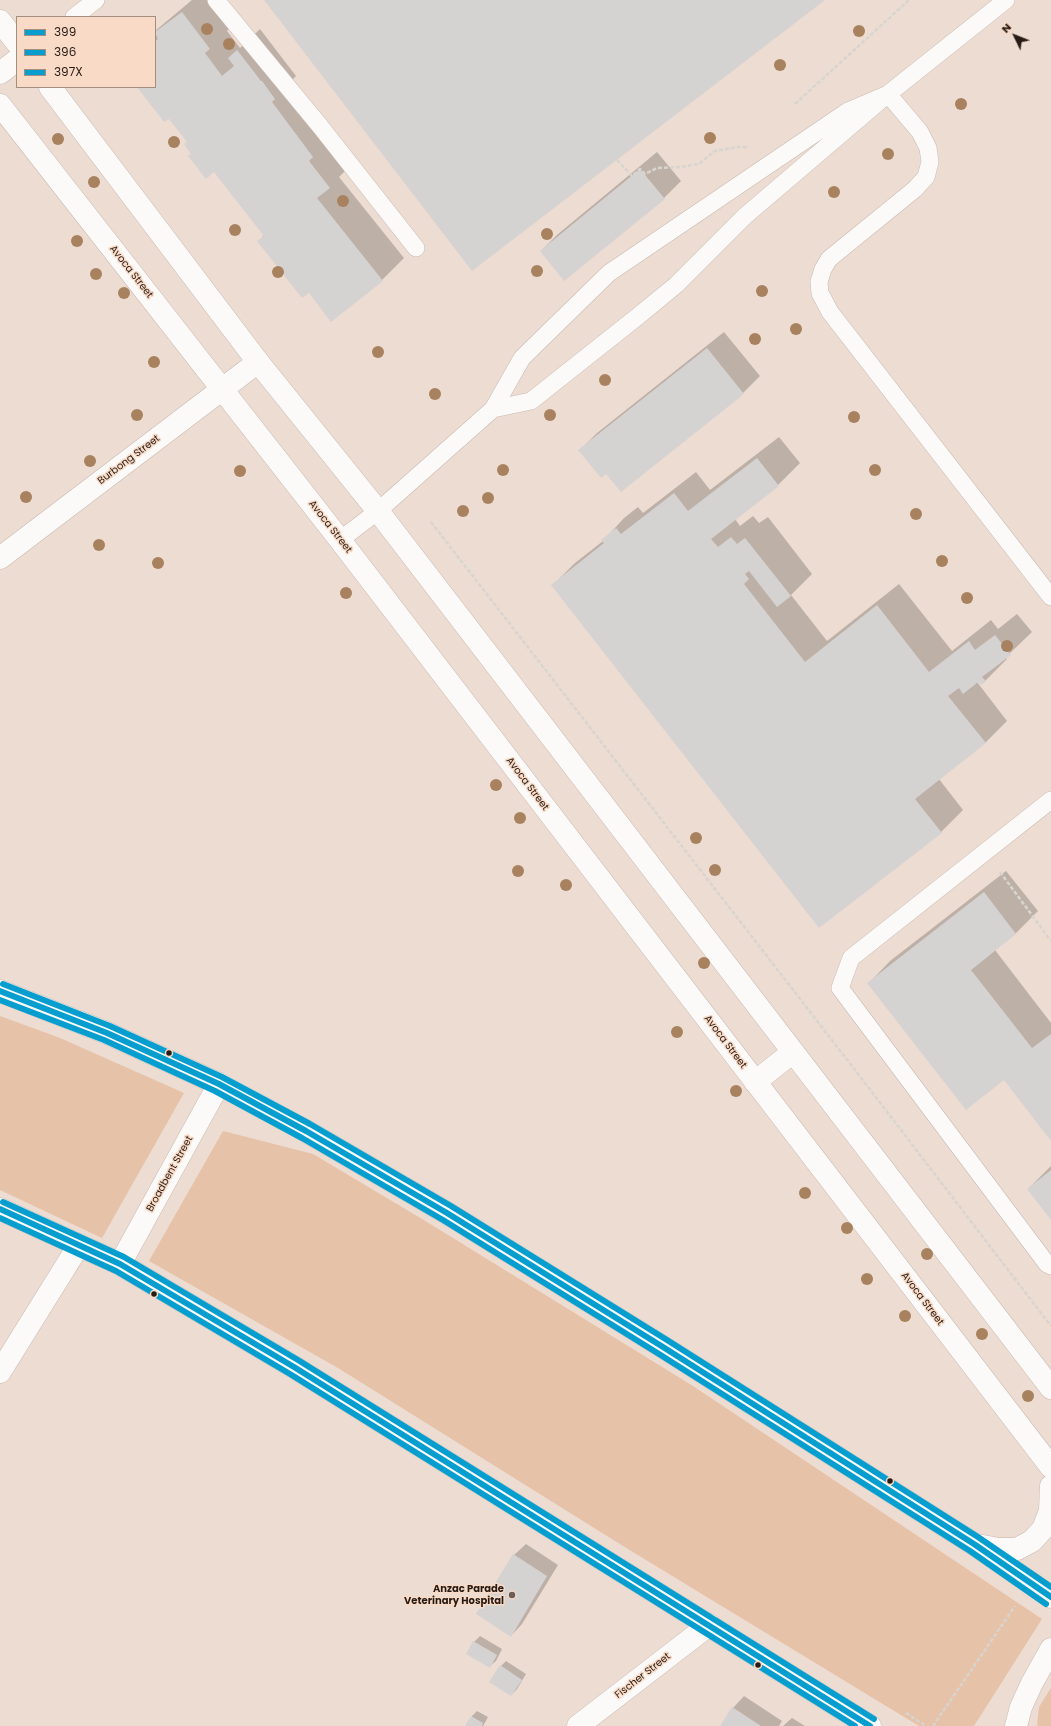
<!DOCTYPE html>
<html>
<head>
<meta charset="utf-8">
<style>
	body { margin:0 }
	#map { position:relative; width:1051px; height:1726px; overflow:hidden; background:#eddcd1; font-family:Poppins,sans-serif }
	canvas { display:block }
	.legend { position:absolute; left:16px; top:16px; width:140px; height:72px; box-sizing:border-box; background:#f8dac6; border:1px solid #a48e7f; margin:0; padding:5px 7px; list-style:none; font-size:12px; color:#271c15 }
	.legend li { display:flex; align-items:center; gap:8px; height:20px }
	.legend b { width:20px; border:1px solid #a48e7f }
	.north { position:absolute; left:995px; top:16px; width:40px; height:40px; -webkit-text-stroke:3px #f8dac6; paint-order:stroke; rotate:313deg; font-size:11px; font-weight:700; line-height:16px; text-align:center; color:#271c15 }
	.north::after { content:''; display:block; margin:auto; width:14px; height:18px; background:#271c15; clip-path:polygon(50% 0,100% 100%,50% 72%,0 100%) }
</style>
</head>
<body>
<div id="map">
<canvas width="1051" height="1726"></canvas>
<ul class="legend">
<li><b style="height:5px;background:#069ece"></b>399</li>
<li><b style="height:5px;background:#069ece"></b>396</li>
<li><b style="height:5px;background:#069ece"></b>397X</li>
</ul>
<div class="north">N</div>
</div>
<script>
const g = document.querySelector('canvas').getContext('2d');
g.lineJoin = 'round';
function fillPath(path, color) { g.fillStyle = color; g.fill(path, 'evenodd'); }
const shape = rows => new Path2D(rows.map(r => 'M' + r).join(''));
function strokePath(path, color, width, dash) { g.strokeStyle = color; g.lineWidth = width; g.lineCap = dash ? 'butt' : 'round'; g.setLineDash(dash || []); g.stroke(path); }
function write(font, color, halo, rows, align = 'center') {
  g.font = font + ' Poppins,sans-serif'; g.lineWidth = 3; g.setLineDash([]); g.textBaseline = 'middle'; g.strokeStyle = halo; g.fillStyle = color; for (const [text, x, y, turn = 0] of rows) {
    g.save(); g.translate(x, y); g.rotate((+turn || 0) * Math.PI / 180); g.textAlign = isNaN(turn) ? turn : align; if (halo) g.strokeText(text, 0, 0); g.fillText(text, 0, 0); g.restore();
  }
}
const green = shape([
	[0,1016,60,1038,184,1093,102,1238,0,1190],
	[223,1131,313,1154,427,1222,693,1386,1042,1619,974,1726,919,1726,623,1546,338,1368,149,1261],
	[1051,1688,1051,1726,1037,1726,1039,1707]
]);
const shadow = shape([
	[192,0,211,0,231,26,227,31,240,48,260,29,296,76,293,79,334,134,351,165,339,177,404,258,382,280,309,292,259,241,264,235,214,171,192,153,188,141,169,117,138,87,155,87,155,31],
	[657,152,681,181,664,198,541,251,558,234],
	[724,332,760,376,743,393,606,473,580,450,597,433],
	[779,437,800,463,778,485,735,519,740,526,753,516,759,523,768,517,812,574,791,595,827,641,899,584,952,651,991,620,998,629,1017,614,1032,632,1006,657,1007,659,985,681,977,682,1007,721,985,743,939,779,963,810,941,832,553,585,575,563,603,541,624,518,638,507,643,513,696,472,710,490],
	[1006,871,1038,911,1016,933,995,950,1051,1023,1051,1139,1004,1079,869,983,890,961],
	[1051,1166,1051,1218,1028,1189],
	[526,1544,558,1565,522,1624,511,1636,514,1555],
	[480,1636,502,1649,496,1661,490,1666,474,1642],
	[506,1661,526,1674,517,1689,511,1695,501,1666],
	[744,1696,782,1721,779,1726,721,1726,733,1708],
	[477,1711,488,1717,483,1726,467,1726,472,1716],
	[792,1718,805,1726,783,1726]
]);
const building = shape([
	[264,0,825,0,472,271],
	[182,12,210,49,205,53,222,76,234,66,228,58,237,50,261,81,262,81,275,99,272,102,313,157,309,161,330,188,317,198,383,281,331,322,309,293,302,298,257,241,264,236,214,172,206,179,188,156,191,154,184,144,187,142,169,119,164,122,137,87,155,87,155,41,158,39,155,32],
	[640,169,665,199,564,281,540,251],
	[707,348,744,394,621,492,606,474,601,478,578,450],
	[757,458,779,486,711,539,718,547,731,537,737,544,745,538,791,596,777,607,749,571,745,574,749,579,744,584,805,662,877,605,929,672,969,641,975,650,995,635,1011,655,982,677,986,681,981,685,978,682,963,694,959,688,948,696,986,743,915,799,942,833,819,928,551,585,604,543,601,540,616,528,621,534,674,493,688,511],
	[984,892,1016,934,971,970,1032,1048,1051,1034,1051,1141,1004,1080,966,1110,867,983],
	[1051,1170,1051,1220,1027,1189],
	[513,1554,547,1576,511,1637,476,1614],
	[473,1641,497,1655,490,1668,466,1654],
	[500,1665,522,1680,511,1696,489,1682],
	[732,1707,761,1726,720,1726],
	[471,1716,483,1723,482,1726,465,1726]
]);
const path = shape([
	[795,104,909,0],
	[617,160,632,176,640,169,645,174,657,168,680,167,699,164,715,151,737,147,749,147],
	[431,522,852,1066,1051,1326],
	[1000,872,1051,941],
	[906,1713,926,1726],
	[933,1726,1015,1606]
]);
const service = shape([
	[216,0,320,126,416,248],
	[74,17,96,0],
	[888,94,920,132,928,148,930,162,926,177,915,189,829,259,823,269,819,282,820,293,830,312,1051,597],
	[493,409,531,401,637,317,676,285,745,216,888,94,1006,0],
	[340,540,378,511,493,409,522,358,609,273,848,111,888,94],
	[1051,800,851,958,840,988,1047,1264,1051,1266]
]);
const minor = shape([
	[0,73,17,60],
	[0,558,258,362],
	[120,1264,219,1084],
	[0,1372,79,1245],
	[578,1726,709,1625]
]);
const primary = shape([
	[0,21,17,43],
	[50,87,258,362,378,511,1051,1388],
	[0,105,340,540,1051,1467],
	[0,991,107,1033,219,1084,306,1131,447,1213,663,1347,974,1544,1051,1597],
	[755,1082,793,1052],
	[0,1209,120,1264,294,1367,870,1726],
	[977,1545,999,1549,1017,1549,1032,1541,1043,1529,1050,1511,1051,1486],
	[1016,1726,1021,1707,1032,1683,1051,1649]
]);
const bus1 = shape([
	[0,991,107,1033,219,1084,306,1131,447,1213,663,1347,974,1544,1051,1597],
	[0,1209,120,1264,294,1367,870,1726]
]);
const bus2 = shape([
	[0,1000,104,1040,215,1091,302,1138,443,1220,659,1354,970,1551,1046,1604],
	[0,1218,116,1271,290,1374,855,1726]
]);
const bus3 = shape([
	[3,984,110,1026,222,1077,310,1124,451,1206,667,1340,978,1537,1051,1587],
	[3,1202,124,1257,298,1360,874,1719]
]);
const trees = [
	[207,29],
	[859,31],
	[229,44],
	[780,65],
	[961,104],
	[710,138],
	[58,139],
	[174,142],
	[888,154],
	[94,182],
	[834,192],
	[343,201],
	[235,230],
	[547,234],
	[77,241],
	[537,271],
	[278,272],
	[96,274],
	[762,291],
	[124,293],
	[796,329],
	[755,339],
	[378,352],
	[154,362],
	[605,380],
	[435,394],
	[137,415],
	[550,415],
	[854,417],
	[90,461],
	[503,470],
	[875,470],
	[240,471],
	[26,497],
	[488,498],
	[463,511],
	[916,514],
	[99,545],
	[942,561],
	[158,563],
	[346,593],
	[967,598],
	[1007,646],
	[496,785],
	[520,818],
	[696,838],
	[715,870],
	[518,871],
	[566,885],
	[704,963],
	[677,1032],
	[736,1091],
	[805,1193],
	[847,1228],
	[927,1254],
	[867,1279],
	[905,1316],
	[982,1334],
	[1028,1396]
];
const markers = [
	[169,1053,3.5,"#271c15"],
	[154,1294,3.5,"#271c15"],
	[890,1481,3.5,"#271c15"],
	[512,1595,4,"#6c5f57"],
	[758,1665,3.5,"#271c15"]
];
const streetNames = [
	["Avoca Street",131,272,52],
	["Burbong Street",129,460,-37],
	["Avoca Street",330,527,52],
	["Avoca Street",527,784,53],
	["Avoca Street",725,1042,53],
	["Broadbent Street",170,1174,-61],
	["Avoca Street",922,1299,53],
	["Fischer Street",643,1676,-38]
];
const poiNames = [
	["Anzac Parade",504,1589],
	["Veterinary Hospital",504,1601]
];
fillPath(green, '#e6c2a8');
fillPath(shadow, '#0003');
fillPath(building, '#d5d2d2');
strokePath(service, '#c8bab2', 18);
strokePath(minor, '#c8bab2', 23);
strokePath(primary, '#c8bab2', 23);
strokePath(path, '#d8d4d0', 2.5, [4, 2]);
strokePath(service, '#fcfaf8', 17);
strokePath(minor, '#fcfaf8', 22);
strokePath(primary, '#fcfaf8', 22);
strokePath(bus1, '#069ece', 6);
strokePath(bus2, '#069ece', 6);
strokePath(bus3, '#069ece', 6);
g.fillStyle = '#a8825f';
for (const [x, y] of trees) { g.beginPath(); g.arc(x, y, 6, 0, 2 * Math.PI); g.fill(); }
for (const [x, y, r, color] of markers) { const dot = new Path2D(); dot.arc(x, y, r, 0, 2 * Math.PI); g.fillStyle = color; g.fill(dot); strokePath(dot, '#f8dac6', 1.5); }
write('10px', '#271c15', '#f8dac6', streetNames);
write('bold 10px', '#271c15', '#f8dac6', poiNames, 'right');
</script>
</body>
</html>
